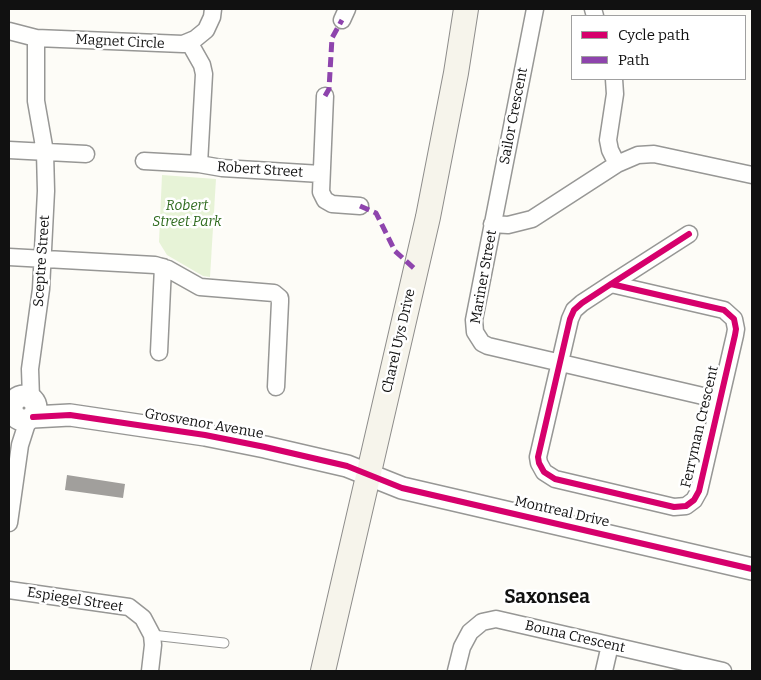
<!DOCTYPE html>
<html>
<head>
<meta charset="utf-8">
<style>
	body { margin:0 }
	#map { position:relative; width:761px; height:680px; overflow:hidden; background:#fdfcf7; font-family:Bitter,serif }
	canvas { display:block }
	.frame { position:absolute; inset:0; border:10px solid #111; pointer-events:none }
	.legend { position:absolute; left:571px; top:15px; width:175px; height:65px; box-sizing:border-box; background:#fff; border:1px solid #a0a0a0; margin:0; padding:6px 9px; list-style:none; font-size:15px; color:#111 }
	.legend li { display:flex; align-items:center; gap:10px; height:25px }
	.legend b { width:25px; border:1px solid #a0a0a0 }
</style>
</head>
<body>
<div id="map">
<canvas width="761" height="680"></canvas>
<div class="frame"></div>
<ul class="legend">
<li><b style="height:6px;background:#d6006c"></b>Cycle path</li>
<li><b style="height:6px;background:#8e44ad"></b>Path</li>
</ul>
</div>
<script>
const g = document.querySelector('canvas').getContext('2d');
g.lineJoin = 'round';
function fillPath(path, color) { g.fillStyle = color; g.fill(path, 'evenodd'); }
const shape = rows => new Path2D(rows.map(r => 'M' + r).join(''));
function strokePath(path, color, width, dash) { g.strokeStyle = color; g.lineWidth = width; g.lineCap = dash ? 'butt' : 'round'; g.setLineDash(dash || []); g.stroke(path); }
function write(font, color, halo, rows, align = 'center') {
  g.font = font + ' Bitter,serif'; g.lineWidth = 5; g.setLineDash([]); g.textBaseline = 'middle'; g.strokeStyle = halo; g.fillStyle = color; for (const [text, x, y, turn = 0] of rows) {
    g.save(); g.translate(x, y); g.rotate((+turn || 0) * Math.PI / 180); g.textAlign = isNaN(turn) ? turn : align; if (halo) g.strokeText(text, 0, 0); g.fillText(text, 0, 0); g.restore();
  }
}
const green = shape([
	[162,175,216,179,210,277,203,276,167,255,159,242]
]);
const building = shape([
	[67,475,125,484,123,498,65,490]
]);
const service = shape([
	[152,635,224,643]
]);
const minor = shape([
	[535,9,474,320,475,332,482,343,488,346,720,400],
	[593,9,595,16],
	[342,20,347,9],
	[9,31,36,38,183,44,195,39,206,30,212,17,213,9],
	[189,42,202,65,204,74,199,164],
	[614,79,615,94,608,140,610,150,617,164],
	[325,96,321,192,325,200,332,204,360,206],
	[9,150,86,154],
	[144,161,199,164,222,168,321,174],
	[492,224,508,225,532,219,617,164,638,155,654,154,752,175],
	[9,257,155,265,168,269,200,287,274,293,280,298,280,302,276,387],
	[611,284,724,310,734,319,736,329,735,335,699,491,694,500,686,506,674,507,555,479,544,472,539,463,538,457,570,319,574,310,582,303,611,284,689,234],
	[159,352,163,267],
	[31,398,30,369,41,289,46,191,45,152,36,101,36,38],
	[9,523,20,445,28,420],
	[9,590,129,607,143,618,152,635,153,645,150,671],
	[456,671,462,647,470,632,482,622,496,619,723,671],
	[604,671,610,645]
]);
const tertiary = shape([
	'12 408a12 12 0 1 1 24 0a12 12 0 1 1-24 0Z',
	[33,417,70,415,205,435,265,447,347,466,402,488,752,569]
]);
const secondary = shape([
	[323,671,428,217,456,73,466,9]
]);
const quiet = shape([
	[325,96,329,89,332,38,342,20],
	[360,206,376,213,395,251,416,270]
]);
const cycleway = shape([
	[611,284,724,310,734,319,736,329,735,335,699,491,694,500,686,506,674,507,555,479,544,472,539,463,538,457,570,319,574,310,582,303,611,284,689,234],
	[33,417,70,415,205,435,265,447,347,466,402,488,752,569]
]);
const streetNames = [
	["Magnet Circle",120,42,3],
	["Sailor Crescent",514,116,-79],
	["Robert Street",260,170,4],
	["Sceptre Street",42,261,-86],
	["Mariner Street",484,277,-80],
	["Charel Uys Drive",399,341,-77],
	["Grosvenor Avenue",204,424,10],
	["Ferryman Crescent",700,427,-77],
	["Montreal Drive",562,512,13],
	["Espiegel Street",75,600,9],
	["Bouna Crescent",575,637,13]
];
const parkNames = [
	["Robert",187,206],
	["Street Park",187,222]
];
const districtNames = [
	["Saxonsea",547,598]
];
fillPath(green, '#e7f3d7');
fillPath(building, '#a19f9c');
strokePath(service, '#979795', 11);
strokePath(minor, '#979795', 19);
strokePath(tertiary, '#979795', 24);
strokePath(secondary, '#8e8d8b', 26);
strokePath(service, '#fffffe', 9);
strokePath(minor, '#fffffe', 16);
strokePath(tertiary, '#fffffe', 21);
strokePath(secondary, '#f6f4eb', 24);
strokePath(quiet, '#8e44ad', 5, [10, 5]);
strokePath(cycleway, '#d6006c', 6);
write('14px', '#111', '#fff', streetNames);
write('italic 14px', '#2f6b1f', '#fff', parkNames);
write('bold 19px', '#111', '#fff', districtNames);
</script>
</body>
</html>
